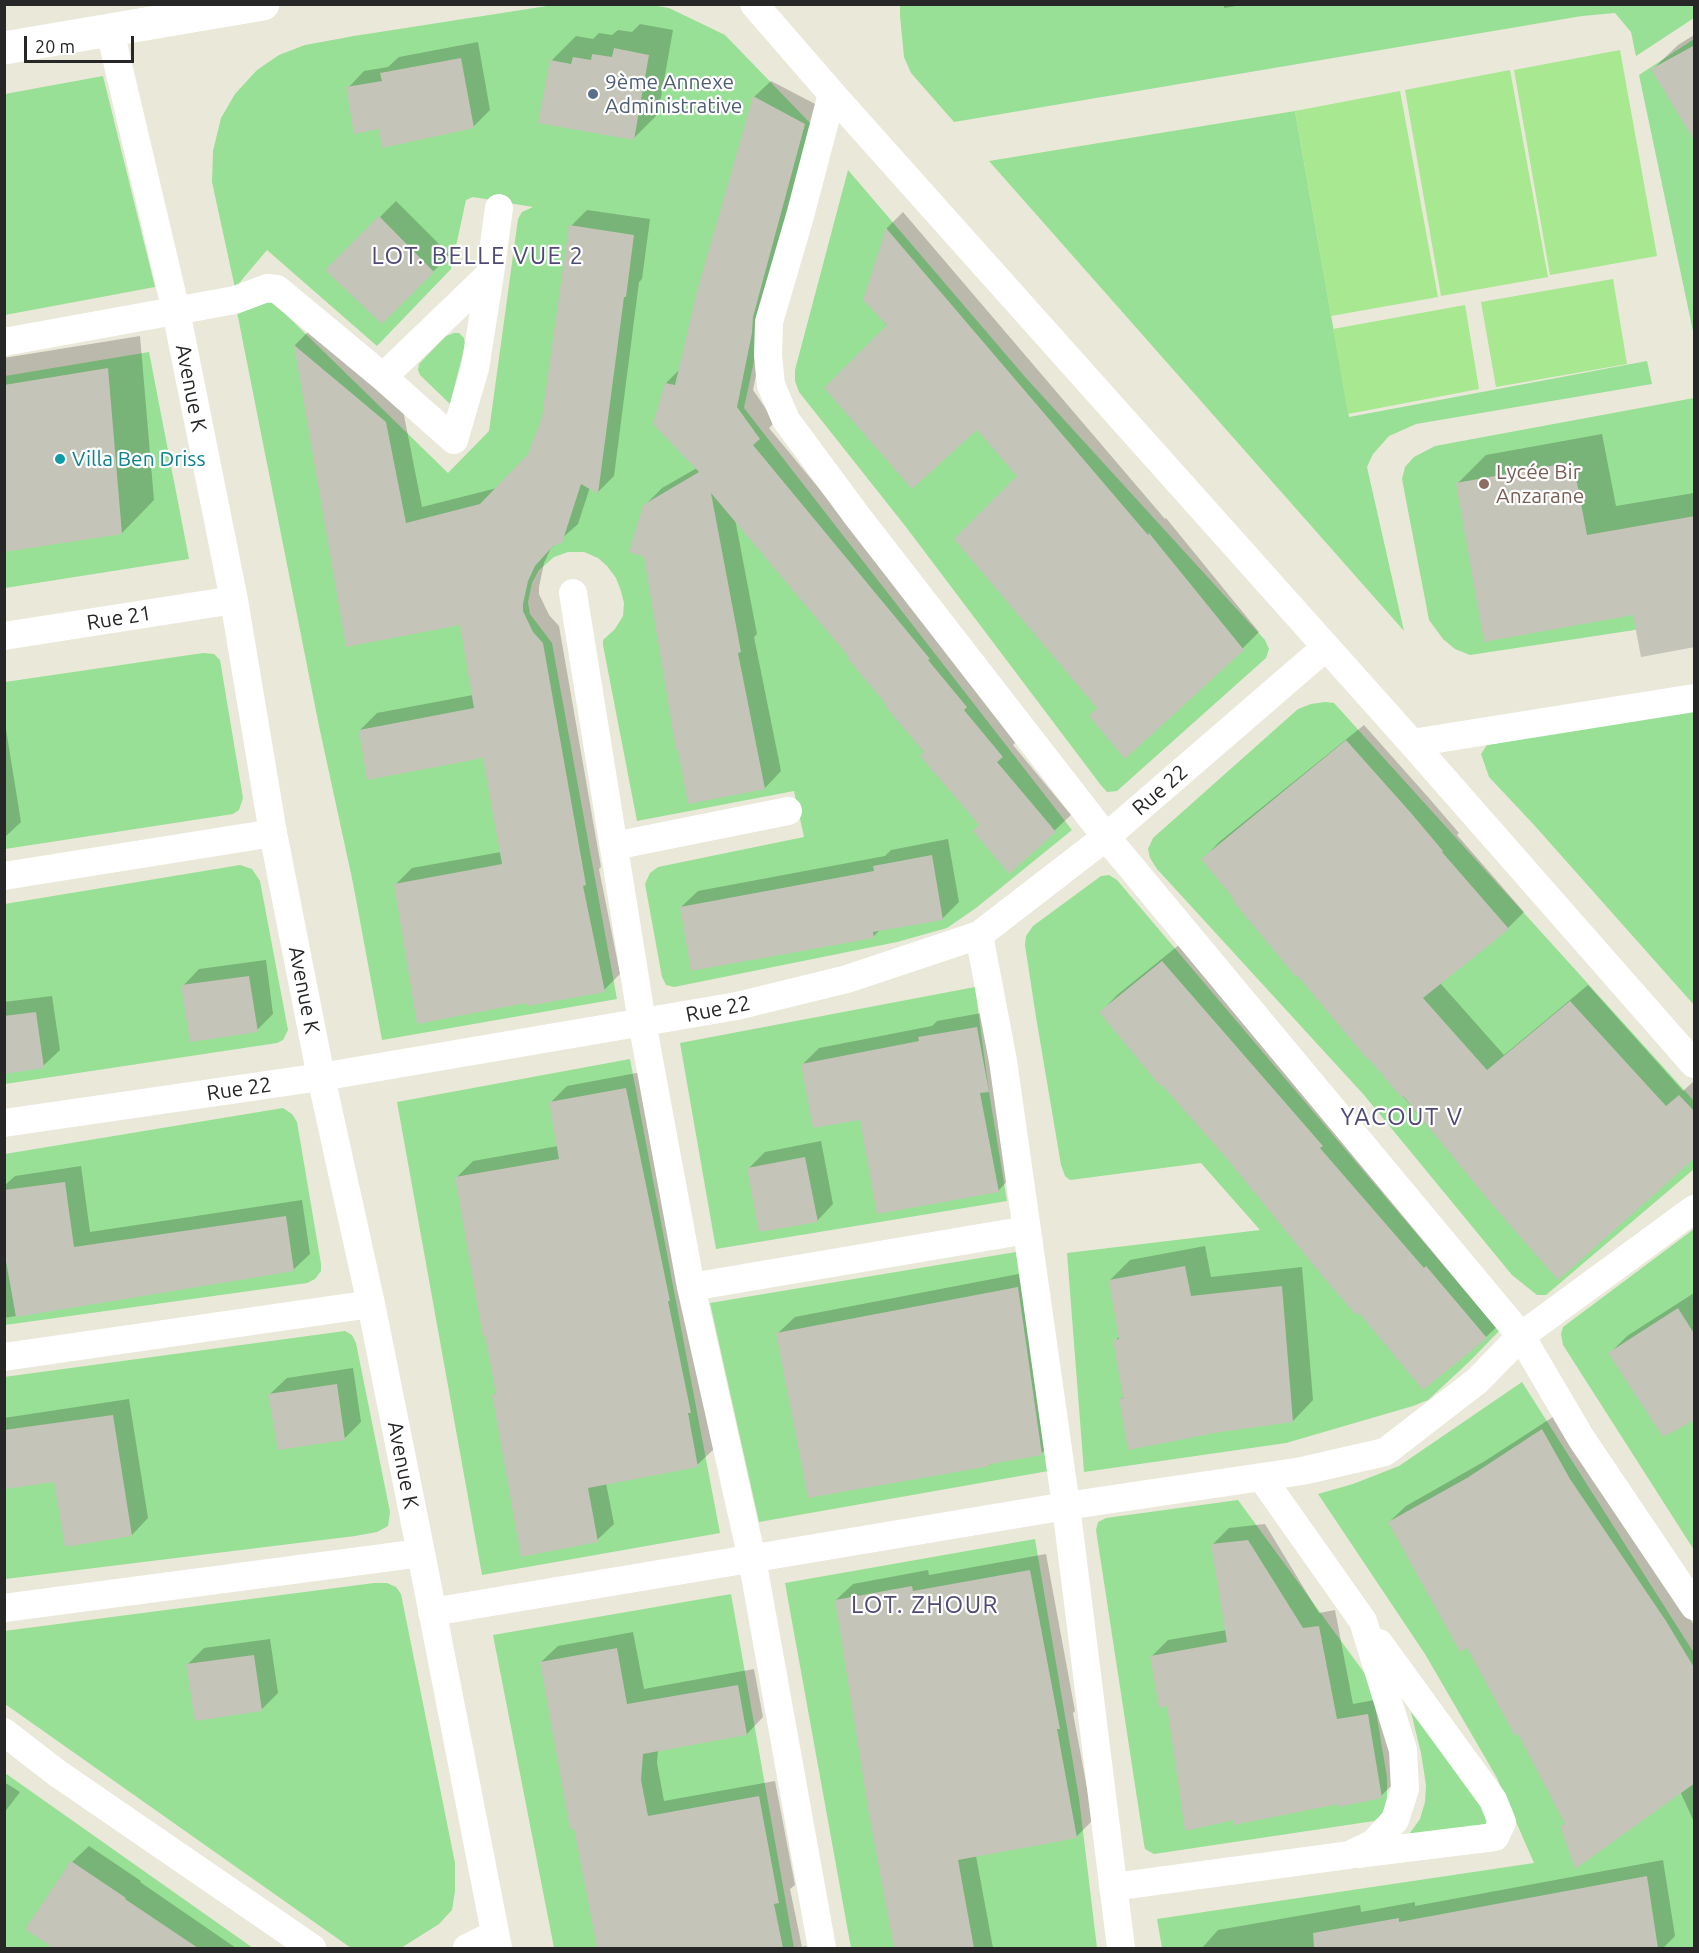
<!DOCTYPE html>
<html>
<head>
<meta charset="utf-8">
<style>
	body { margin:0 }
	#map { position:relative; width:1699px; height:1953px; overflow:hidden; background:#eae8d8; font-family:Ubuntu,sans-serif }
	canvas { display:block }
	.frame { position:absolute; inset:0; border:6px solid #272727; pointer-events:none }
	.scale { position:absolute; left:24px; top:36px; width:110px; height:27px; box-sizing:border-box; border:3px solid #272727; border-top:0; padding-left:8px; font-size:18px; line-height:21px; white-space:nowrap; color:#272727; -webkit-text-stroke:4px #fff; paint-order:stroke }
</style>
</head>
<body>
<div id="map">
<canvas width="1699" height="1953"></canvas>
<div class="frame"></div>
<div class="scale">20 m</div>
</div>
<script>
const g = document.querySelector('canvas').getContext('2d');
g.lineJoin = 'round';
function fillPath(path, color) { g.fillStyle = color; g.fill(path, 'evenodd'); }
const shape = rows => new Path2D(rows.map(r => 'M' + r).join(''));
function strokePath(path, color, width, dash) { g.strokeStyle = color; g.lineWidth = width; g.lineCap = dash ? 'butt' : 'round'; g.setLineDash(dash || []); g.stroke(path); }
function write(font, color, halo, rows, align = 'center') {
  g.font = font + ' Ubuntu,sans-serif'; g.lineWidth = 4.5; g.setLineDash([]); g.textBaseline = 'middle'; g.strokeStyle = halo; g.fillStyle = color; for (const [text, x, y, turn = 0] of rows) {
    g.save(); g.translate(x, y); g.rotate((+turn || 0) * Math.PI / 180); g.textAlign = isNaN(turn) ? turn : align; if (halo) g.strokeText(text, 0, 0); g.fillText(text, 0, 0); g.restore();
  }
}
const green = shape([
	[560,4,652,5,669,8,725,35,812,125,764,314,744,408,1072,830,976,908,947,928,897,942,674,987,666,985,662,977,645,884,650,873,658,867,804,837,794,791,637,821,603,645,603,640,615,629,623,616,624,603,621,591,616,578,607,566,598,558,584,552,568,552,554,557,539,570,532,583,528,602,530,614,552,643,617,999,382,1040,353,883,319,726,237,312,266,302,274,303,448,473,489,431,518,219,522,212,533,207,473,197,466,200,451,269,377,346,267,250,235,288,212,182,213,151,221,118,235,94,257,70,279,55,305,45,354,36],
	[1694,4,1694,18,1636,56,1631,32,1615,13,1582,16,954,122,911,73,904,57,900,16,900,4],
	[1694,39,1694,336,1639,75],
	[103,76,155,287,5,315,5,94],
	[1295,111,1349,417,1647,361,1652,384,1416,424,1389,436,1373,454,1367,467,1404,631,989,161],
	[848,170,1026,378,1265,640,1269,649,1266,658,1117,791,1107,792,1100,784,906,527,799,392,795,381,795,370],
	[454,333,459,333,464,338,465,345,450,404,420,375,418,370,419,364,446,336],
	[149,352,189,559,5,588,5,376],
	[1694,398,1694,621,1470,655,1455,649,1443,639,1429,620,1402,479,1405,467,1414,457,1435,446],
	[203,653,214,654,220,660,243,798,239,810,233,814,5,849,5,682],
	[1325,702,1334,703,1694,1101,1694,1169,1546,1295,1537,1295,1512,1275,1364,1095,1157,869,1150,858,1148,849,1153,838,1298,709,1311,704],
	[1694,709,1694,1005,1535,826,1489,777,1481,754,1487,745],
	[240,865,252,869,260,881,288,1030,283,1040,277,1043,5,1084,5,904],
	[1109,875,1117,880,1499,1331,1471,1360,1428,1400,1413,1406,1286,1443,1084,1472,1067,1253,1260,1230,1201,1163,1070,1180,1065,1176,1061,1165,1036,1017,1025,945,1026,936,1033,926,1101,876],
	[975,987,989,1092,1007,1201,716,1249,680,1043],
	[630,1059,720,1533,482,1575,397,1102],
	[283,1108,292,1114,297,1122,321,1264,321,1271,315,1279,307,1283,5,1325,5,1154],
	[1694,1229,1694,1550,1563,1345,1561,1334,1563,1327],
	[1016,1252,1054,1470,759,1522,710,1303],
	[345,1331,352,1335,356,1343,390,1512,388,1526,377,1532,355,1536,5,1579,4,1377],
	[1522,1382,1694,1653,1694,1948,1162,1948,1157,1919,1534,1863,1497,1778,1425,1654,1318,1494,1353,1484,1399,1466],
	[1238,1500,1371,1682,1387,1777,1387,1797,1383,1814,1374,1821,1154,1854,1145,1849,1144,1844,1096,1530,1098,1522,1106,1518],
	[1035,1539,1079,1798,1097,1948,851,1948,785,1583],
	[374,1583,387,1583,396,1587,401,1594,455,1863,455,1891,452,1910,439,1924,401,1948,351,1948,5,1704,4,1631],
	[731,1594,794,1948,554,1948,493,1635],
	[1411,1712,1480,1803,1488,1821,1485,1826,1407,1837,1420,1819,1425,1802,1426,1785,1421,1753],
	[5,1773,253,1948,5,1948]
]);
const pitch = shape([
	[1620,50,1657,256,1550,275,1514,70],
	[1510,70,1548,277,1441,296,1405,90],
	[1400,91,1438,297,1331,316,1295,111],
	[1613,279,1627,364,1496,387,1481,302],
	[1465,305,1479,389,1348,414,1333,329]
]);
const shadow = shape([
	[1224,4,1247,4,1224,8],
	[640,24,673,30,658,114,633,139,551,61,576,36,593,39,599,33,612,35,618,30,632,32],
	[1694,35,1694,139,1653,69,1678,45],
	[478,42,490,110,473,127,380,127,348,88,364,71,388,67,399,57],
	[771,81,821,107,768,316,753,390,775,422,769,428,945,641,1018,740,1013,745,1071,815,1054,831,981,825,850,657,735,519,757,634,754,637,781,771,765,788,645,505,662,488,697,468,666,383,680,369,754,97],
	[396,201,450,255,382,322,327,270],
	[587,210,650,219,642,279,639,282,614,476,598,492,590,487,578,524,551,548,544,563,539,587,539,594,549,615,559,626,601,867,599,869,620,974,604,990,528,1002,396,884,412,868,501,852,484,757,360,730,377,713,473,695,461,623,347,645,295,345,311,329,402,405,422,507,497,488,529,455,544,418,571,226],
	[903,212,1165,519,1166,518,1259,632,1243,648,1099,708,1019,476,865,300,887,228],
	[140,336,154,500,122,533,4,551,4,358],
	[1602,434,1616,506,1694,493,1694,646,1634,614,1457,484,1486,455],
	[4,717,21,822,4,838],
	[1364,725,1428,797,1459,833,1457,835,1524,912,1508,928,1440,983,1504,1055,1588,985,1683,1091,1694,1081,1694,1156,1490,1200,1203,859,1219,842],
	[948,839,959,902,943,918,881,929,873,937,681,907,698,891,885,856,891,850],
	[1179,945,1503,1321,1486,1337,1229,1159,1101,1012,1117,995],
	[266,960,273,1014,257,1030,183,986,199,969],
	[52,996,60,1050,43,1066,4,1072,4,1002],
	[993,1011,1014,1174,998,1191,862,1118,803,1064,819,1048,932,1026,937,1021],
	[642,1072,714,1449,697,1465,606,1483,614,1524,597,1540,494,1395,497,1392,456,1178,473,1161,558,1146,550,1103,567,1086],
	[821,1141,833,1204,817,1221,749,1168,765,1152],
	[81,1166,90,1232,302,1200,310,1254,293,1270,4,1318,4,1186,15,1176],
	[1205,1246,1211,1277,1302,1267,1313,1400,1293,1421,1120,1400,1124,1396,1115,1341,1120,1336,1110,1280,1130,1260],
	[1034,1271,1058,1437,1041,1454,993,1462,990,1465,778,1333,795,1317],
	[1694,1293,1694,1418,1610,1353,1627,1336],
	[353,1368,361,1422,345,1438,270,1394,287,1378],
	[129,1399,148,1518,132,1535,56,1480,4,1488,4,1418],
	[1559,1413,1694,1625,1694,1822,1680,1791,1562,1827,1566,1822,1518,1732,1468,1646,1389,1522,1406,1506,1485,1461],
	[1265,1524,1319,1613,1335,1610,1353,1704,1385,1698,1397,1780,1381,1796,1339,1802,1168,1704,1151,1657,1168,1640,1227,1630,1212,1545,1229,1528],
	[1046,1554,1075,1711,1073,1713,1093,1820,1076,1837,976,1856,993,1948,895,1948,871,1814,836,1600,853,1584,928,1570,929,1575],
	[633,1632,644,1689,754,1669,763,1717,747,1734,658,1750,657,1763,664,1801,775,1781,795,1885,790,1889,802,1947,806,1946,807,1948,598,1948,575,1826,541,1662,558,1646],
	[270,1639,278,1693,262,1709,187,1665,204,1648],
	[4,1782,20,1792,4,1813],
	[89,1846,141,1881,140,1882,236,1948,56,1948,27,1929,72,1862],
	[1663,1860,1675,1936,1663,1948,1202,1948,1218,1930,1360,1905,1361,1912,1415,1902,1415,1906]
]);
const building = shape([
	[1695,45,1695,142,1651,69],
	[614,48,649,55,634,140,538,123,550,60,571,64,573,57,591,60,592,54,612,57],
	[461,58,474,128,382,148,379,129,354,134,346,87,382,81,380,73],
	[753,96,805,124,753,317,752,333,737,407,760,439,753,445,930,659,928,660,967,707,964,710,1003,757,997,762,1056,832,1009,874,973,831,979,825,920,756,924,752,885,706,886,704,847,658,849,657,711,493,741,652,738,653,765,789,688,804,678,750,676,750,644,557,629,552,643,505,699,472,653,424,665,383,675,385,697,291],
	[379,216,434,272,382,324,325,270],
	[569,225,634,235,626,297,624,297,598,494,581,484,562,543,553,546,535,566,528,581,523,604,523,611,533,632,543,643,586,885,583,886,605,992,527,1006,526,1003,417,1024,394,884,502,864,483,758,367,780,359,730,474,708,460,625,346,647,294,345,386,422,406,523,480,504,528,454,542,417],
	[886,228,1148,535,1149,533,1244,650,1125,759,1089,716,1097,708,954,539,1017,476,977,430,912,489,824,388,887,325,863,300],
	[108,368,122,534,4,552,4,385],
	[1573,462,1587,535,1695,516,1695,647,1641,657,1633,615,1484,642,1456,483],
	[1346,740,1411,813,1443,851,1442,852,1509,929,1423,998,1487,1070,1570,1001,1666,1106,1679,1095,1695,1112,1695,1158,1558,1280,1489,1201,1403,1096,1401,1097,1368,1058,1367,1059,1297,975,1296,977,1232,900,1234,899,1201,859],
	[932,855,943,920,873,932,874,938,691,971,680,907,874,871,873,866],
	[1162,961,1323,1146,1320,1148,1424,1268,1426,1266,1487,1338,1423,1390,1359,1313,1356,1315,1324,1278,1228,1160,1161,1084,1160,1086,1099,1012],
	[249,976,258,1032,190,1042,181,985],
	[36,1012,44,1068,4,1074,4,1016],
	[977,1027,989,1092,980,1093,999,1192,877,1214,860,1120,813,1128,801,1064,919,1041,918,1037],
	[626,1088,670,1301,668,1301,691,1413,688,1413,698,1467,588,1488,598,1542,521,1557,492,1394,496,1394,485,1336,483,1337,455,1177,559,1159,549,1102],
	[805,1157,818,1222,759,1232,747,1168],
	[65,1182,74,1247,286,1216,294,1271,16,1317,4,1250,4,1190],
	[1185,1266,1191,1296,1282,1286,1293,1422,1220,1432,1128,1450,1119,1399,1123,1398,1113,1340,1119,1339,1109,1280],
	[1018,1287,1042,1455,990,1464,990,1466,808,1498,776,1333],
	[1678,1308,1695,1335,1695,1420,1663,1437,1608,1353],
	[337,1384,345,1440,278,1450,268,1394],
	[113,1415,132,1536,65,1547,54,1482,4,1489,4,1430],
	[1542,1429,1570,1479,1666,1621,1695,1669,1695,1783,1575,1869,1560,1826,1565,1824,1518,1734,1515,1736,1467,1648,1460,1652,1388,1522,1467,1478],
	[1248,1540,1303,1628,1319,1626,1337,1719,1368,1714,1382,1798,1338,1807,1338,1804,1234,1825,1234,1820,1185,1831,1167,1706,1159,1708,1150,1656,1227,1642,1211,1544],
	[1030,1570,1060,1729,1057,1729,1077,1838,958,1860,974,1948,894,1948,869,1814,835,1600,912,1586,913,1591],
	[617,1648,627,1704,738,1685,747,1735,643,1754,641,1780,648,1816,759,1796,779,1903,774,1904,783,1948,597,1948,574,1828,570,1829,540,1662],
	[254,1655,262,1711,195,1721,186,1664],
	[71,1861,126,1898,125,1899,198,1948,53,1948,25,1929],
	[1647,1876,1658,1948,1314,1948,1313,1933,1399,1918,1399,1922]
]);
const minor = shape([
	[754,4,832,94,800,216,769,322,768,355,771,385,786,420,857,516,1106,837,1521,1336,1581,1438,1694,1606],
	[110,31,176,311,234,600,273,833,321,1077,371,1304,421,1553,498,1948],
	[832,94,1412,743,1694,1064],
	[4,342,235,300,267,288,277,289,383,377,454,440,475,368,490,274],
	[383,377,490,274,499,208],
	[573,593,642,1022,691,1287,752,1559,822,1948],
	[4,636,234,600],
	[1412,743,1694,698],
	[614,846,788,811],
	[4,876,273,833],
	[979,935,1003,1061,1066,1506,1121,1948],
	[4,1123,321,1077,737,1006,847,979,979,935,1106,837,1326,647],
	[691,1287,1027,1230],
	[4,1357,371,1304],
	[4,1608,421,1553],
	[432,1612,1066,1506,1302,1471,1385,1452,1477,1381,1521,1336,1694,1209],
	[4,1732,57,1773,312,1948],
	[1357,1854,1495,1837,1502,1822,1493,1800,1379,1643],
	[1113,1887,1349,1855,1374,1843,1395,1820,1405,1789,1403,1750,1363,1621,1262,1478],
	[467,1948,495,1934]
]);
const secondary = shape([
	[4,48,263,4]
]);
const markers = [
	[593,94,6,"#5c6f8a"],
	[60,459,6,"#0f9aa8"],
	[1484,484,6,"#8d6e63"]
];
const serviceNames = [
	["9ème Annexe",605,82],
	["Administrative",605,106]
];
const streetNames = [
	["Avenue K",191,388,79],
	["Rue 21",119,618,-9],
	["Rue 22",1160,790,-41],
	["Avenue K",304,990,79],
	["Rue 22",718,1009,-11],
	["Rue 22",239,1089,-8],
	["Avenue K",403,1465,79]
];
const cultureNames = [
	["Villa Ben Driss",72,459]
];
const educationNames = [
	["Lycée Bir",1496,472],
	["Anzarane",1496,496]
];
const quarterNames = [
	["LOT. BELLE VUE 2",478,256],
	["YACOUT V",1402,1117],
	["LOT. ZHOUR",925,1605]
];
fillPath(green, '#97e095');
fillPath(pitch, '#a7e890');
fillPath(shadow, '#0003');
fillPath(building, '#c5c4b8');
strokePath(minor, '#fff', 28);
strokePath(secondary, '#fff', 33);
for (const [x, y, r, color] of markers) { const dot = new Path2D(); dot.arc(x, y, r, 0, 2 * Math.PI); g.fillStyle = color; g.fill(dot); strokePath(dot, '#fff', 2); }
write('21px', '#4e5e75', '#fff', serviceNames, 'left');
write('21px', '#272727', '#fff', streetNames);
write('21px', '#0d838f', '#fff', cultureNames, 'left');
write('21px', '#785e54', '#fff', educationNames, 'left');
g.letterSpacing = '1.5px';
write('24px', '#4f4976', '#fff', quarterNames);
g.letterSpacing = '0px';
</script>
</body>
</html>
